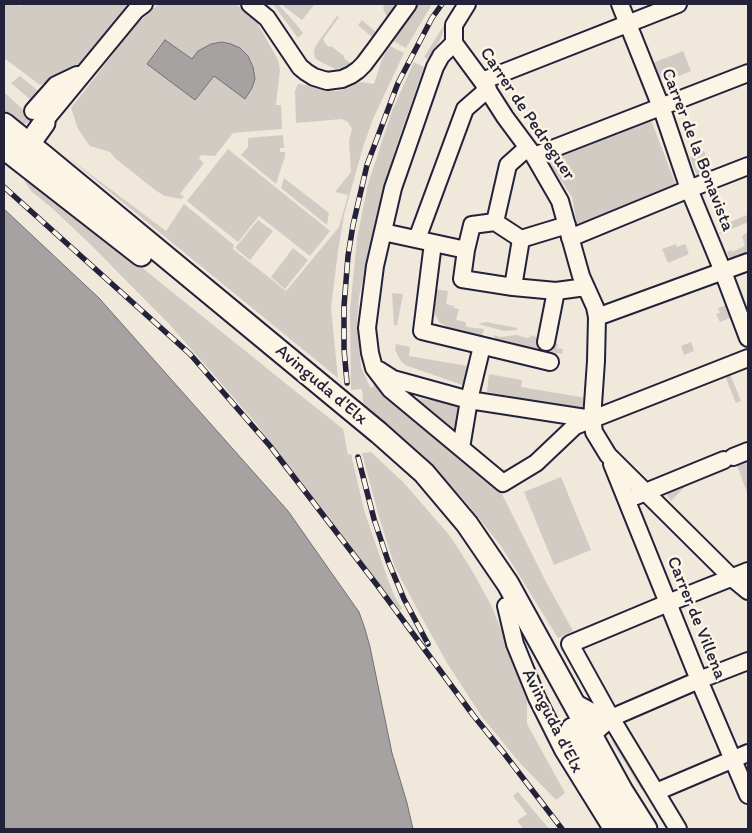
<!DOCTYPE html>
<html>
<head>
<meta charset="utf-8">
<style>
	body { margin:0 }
	#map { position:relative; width:752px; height:833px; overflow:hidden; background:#efe8db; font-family:Itim,sans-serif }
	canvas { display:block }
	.frame { position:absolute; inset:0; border:5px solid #22223b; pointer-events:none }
</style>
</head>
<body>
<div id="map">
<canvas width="752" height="833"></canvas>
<div class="frame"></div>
</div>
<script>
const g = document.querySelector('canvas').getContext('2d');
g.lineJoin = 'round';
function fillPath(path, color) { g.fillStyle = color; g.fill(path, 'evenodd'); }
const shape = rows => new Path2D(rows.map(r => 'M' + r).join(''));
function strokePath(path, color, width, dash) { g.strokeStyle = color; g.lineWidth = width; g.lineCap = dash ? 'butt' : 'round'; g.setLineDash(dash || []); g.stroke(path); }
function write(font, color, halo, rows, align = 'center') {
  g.font = font + ' Itim,sans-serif'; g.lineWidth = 5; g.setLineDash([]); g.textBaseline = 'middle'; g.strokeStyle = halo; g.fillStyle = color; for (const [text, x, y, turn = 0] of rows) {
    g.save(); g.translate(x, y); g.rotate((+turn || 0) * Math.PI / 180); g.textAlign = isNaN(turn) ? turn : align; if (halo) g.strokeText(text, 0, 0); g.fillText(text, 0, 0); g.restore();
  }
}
const green = shape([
	[4,4,18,4,20,6,28,4,132,4,75,69,40,85,4,58],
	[161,4,234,4,241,7,254,17,278,60,280,70,276,105,281,105,282,129,233,133,215,156,201,155,199,159,204,163,180,194,184,197,181,199,165,196,155,190,115,158,110,152,90,146,78,129,71,108,135,26,156,6],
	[273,4,278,4,296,24,303,33,298,38],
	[281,4,315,4,302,20],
	[386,4,403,4,395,15,387,16,384,11,383,7],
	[418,4,432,4,406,48,393,41],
	[457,4,459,4,449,19,436,49,431,54,427,59,424,57],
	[337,16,339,17,323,39,324,41,324,42,329,47,331,46,344,56,344,58,350,63,353,62,372,37,358,25,362,20,379,35,354,64,347,67,335,69,319,61,315,58,314,51,316,45],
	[390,46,404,53,373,119,363,147,344,215,338,251,331,308,338,378,66,156,166,231,184,204,234,245,233,249,286,291,339,227,348,195,335,192,351,172,349,140,352,129,348,122,342,119,296,123,295,91,298,84,306,85,324,91,338,91,346,89,361,82,374,84,382,59],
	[683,51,691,71,666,81,664,77,659,79,653,63],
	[414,62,424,67,395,150,382,196,359,297,357,323,361,367,370,387,372,388,376,382,502,494,546,582,573,631,558,638,501,546,464,500,437,471,363,403,362,389,351,390,350,311,357,238,368,184,392,111],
	[20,76,38,91,38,95,33,102,11,83],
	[4,92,31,117,30,122,19,126,4,116],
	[651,120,676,185,577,225,572,197,548,161],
	[283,135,284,148,280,148,280,152,285,152,285,156,276,184,241,155,248,147,248,138],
	[228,149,330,231,310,256,259,216,238,242,187,201],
	[704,151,713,173,698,179,690,157],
	[284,178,329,213,327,225,281,188],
	[24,180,36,186,135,262,295,391,343,429,348,455,351,454,364,510,387,577,394,595,402,609,398,610,254,421,199,358,170,325,89,243,53,209,31,191],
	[747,215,748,216,748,222,720,234,719,233,732,227,730,222],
	[258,220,273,231,250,260,235,248],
	[748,232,748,254,730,261,727,252,732,250,732,252,745,246,742,236],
	[676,244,677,247,685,244,689,254,668,263,662,249],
	[293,248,308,260,285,289,271,277],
	[434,289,448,291,446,304,454,306,454,308,459,309,456,320,465,322,467,327,484,329,482,336,479,337,459,332,440,323,435,315],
	[392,293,403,294,397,325,394,325],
	[729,304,734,316,720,322,716,314,720,313,718,308],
	[486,322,517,328,517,330,504,331,478,324],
	[493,335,500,337,516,335,527,338,534,335,535,337,543,339,546,341,558,344,557,348,563,349,562,354,500,343,496,340],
	[691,342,694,351,684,355,681,346],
	[396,344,410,347,409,356,473,367,468,387,405,365,401,361,398,356,395,349],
	[489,374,522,380,521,387,586,398,583,410,487,392],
	[730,374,741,401,736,403,725,376],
	[403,396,464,405,458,443],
	[371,452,403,482,424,506,450,536,470,567,491,605,527,693,527,724,565,793,556,800,519,762,482,717,447,663,416,607,395,567,379,517,362,453],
	[748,460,748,495,737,465],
	[561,477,591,550,554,565,524,492],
	[687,485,671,501,667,496,668,492],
	[611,740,616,741,650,791,641,789],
	[518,792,545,824,549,829,524,829,517,821,527,814,513,796]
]);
const water = shape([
	[165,40,192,59,198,51,211,44,222,42,231,44,240,48,248,56,253,67,255,79,252,88,245,99,214,76,195,100,147,64,165,40],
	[4,209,99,298,288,511,359,612,365,629,370,647,392,753,407,803,413,829,4,829,4,209]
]);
const minor = shape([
	[250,4,267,18,300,67,306,72,314,77,327,81,342,79,351,75,358,70,364,64,376,48,408,4],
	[620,4,663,112,689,189,722,269,748,338],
	[454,43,441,56,435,67,393,188,375,266,367,328,370,353,374,368,390,389,503,483,536,463,575,426,748,358],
	[454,43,482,81,505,117,534,156,560,201,581,276,595,307,597,317,596,361,592,419,594,432,608,455,731,577,748,591],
	[454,43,454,25,467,4],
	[482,81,678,4],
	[33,111,56,85,77,75,80,75],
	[44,123,47,118,136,10,144,4],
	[527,148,508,165,495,222,472,225,466,250,462,279,513,287,556,291,586,287],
	[534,156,748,73],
	[495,222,521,239,513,287],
	[383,232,466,250],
	[570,238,689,189,748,166],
	[417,239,465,109,488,89],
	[521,239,567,225],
	[433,243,422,331,550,362],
	[597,317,748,262],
	[546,342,556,291],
	[379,370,393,379,469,400,592,419],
	[461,448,469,400,482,346],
	[733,457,748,451],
	[612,464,699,680,748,795],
	[636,496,724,460],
	[506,606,515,644,537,698,563,750,612,829],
	[574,702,594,713,611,718],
	[588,746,589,741,592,735,611,718,699,680,748,661],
	[656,792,748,753],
	[678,829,611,718,570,644,668,603,748,571]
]);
const major = shape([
	[4,124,45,157,379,433,424,473,467,524,508,584,622,791,646,829],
	[4,148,141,255],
	[23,156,29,144,44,123],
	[572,729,587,757,628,829]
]);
const rail = shape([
	[4,187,190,354,270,446,377,585,473,715,503,752,562,829],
	[347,383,344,349,344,306,348,256,353,225,367,165,398,83,432,18,442,4],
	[358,457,374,519,388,561,404,599,428,644]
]);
const streetNames = [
	["Carrer de Pedreguer",527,114,56],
	["Carrer de la Bonavista",697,150,69],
	["Avinguda d'Elx",321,385,40],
	["Carrer de Villena",696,618,68],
	["Avinguda d'Elx",552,721,63]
];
fillPath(green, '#d1cbc3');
fillPath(water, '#a6a2a2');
strokePath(water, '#716f79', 1);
strokePath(minor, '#22223b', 20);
strokePath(major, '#22223b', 25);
strokePath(minor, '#fcf5e5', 16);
strokePath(major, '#fcf5e5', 21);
strokePath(rail, '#22223b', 5.5);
strokePath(rail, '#fcf5e5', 4, [11]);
write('18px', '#22223b', '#fcf5e5', streetNames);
</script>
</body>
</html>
